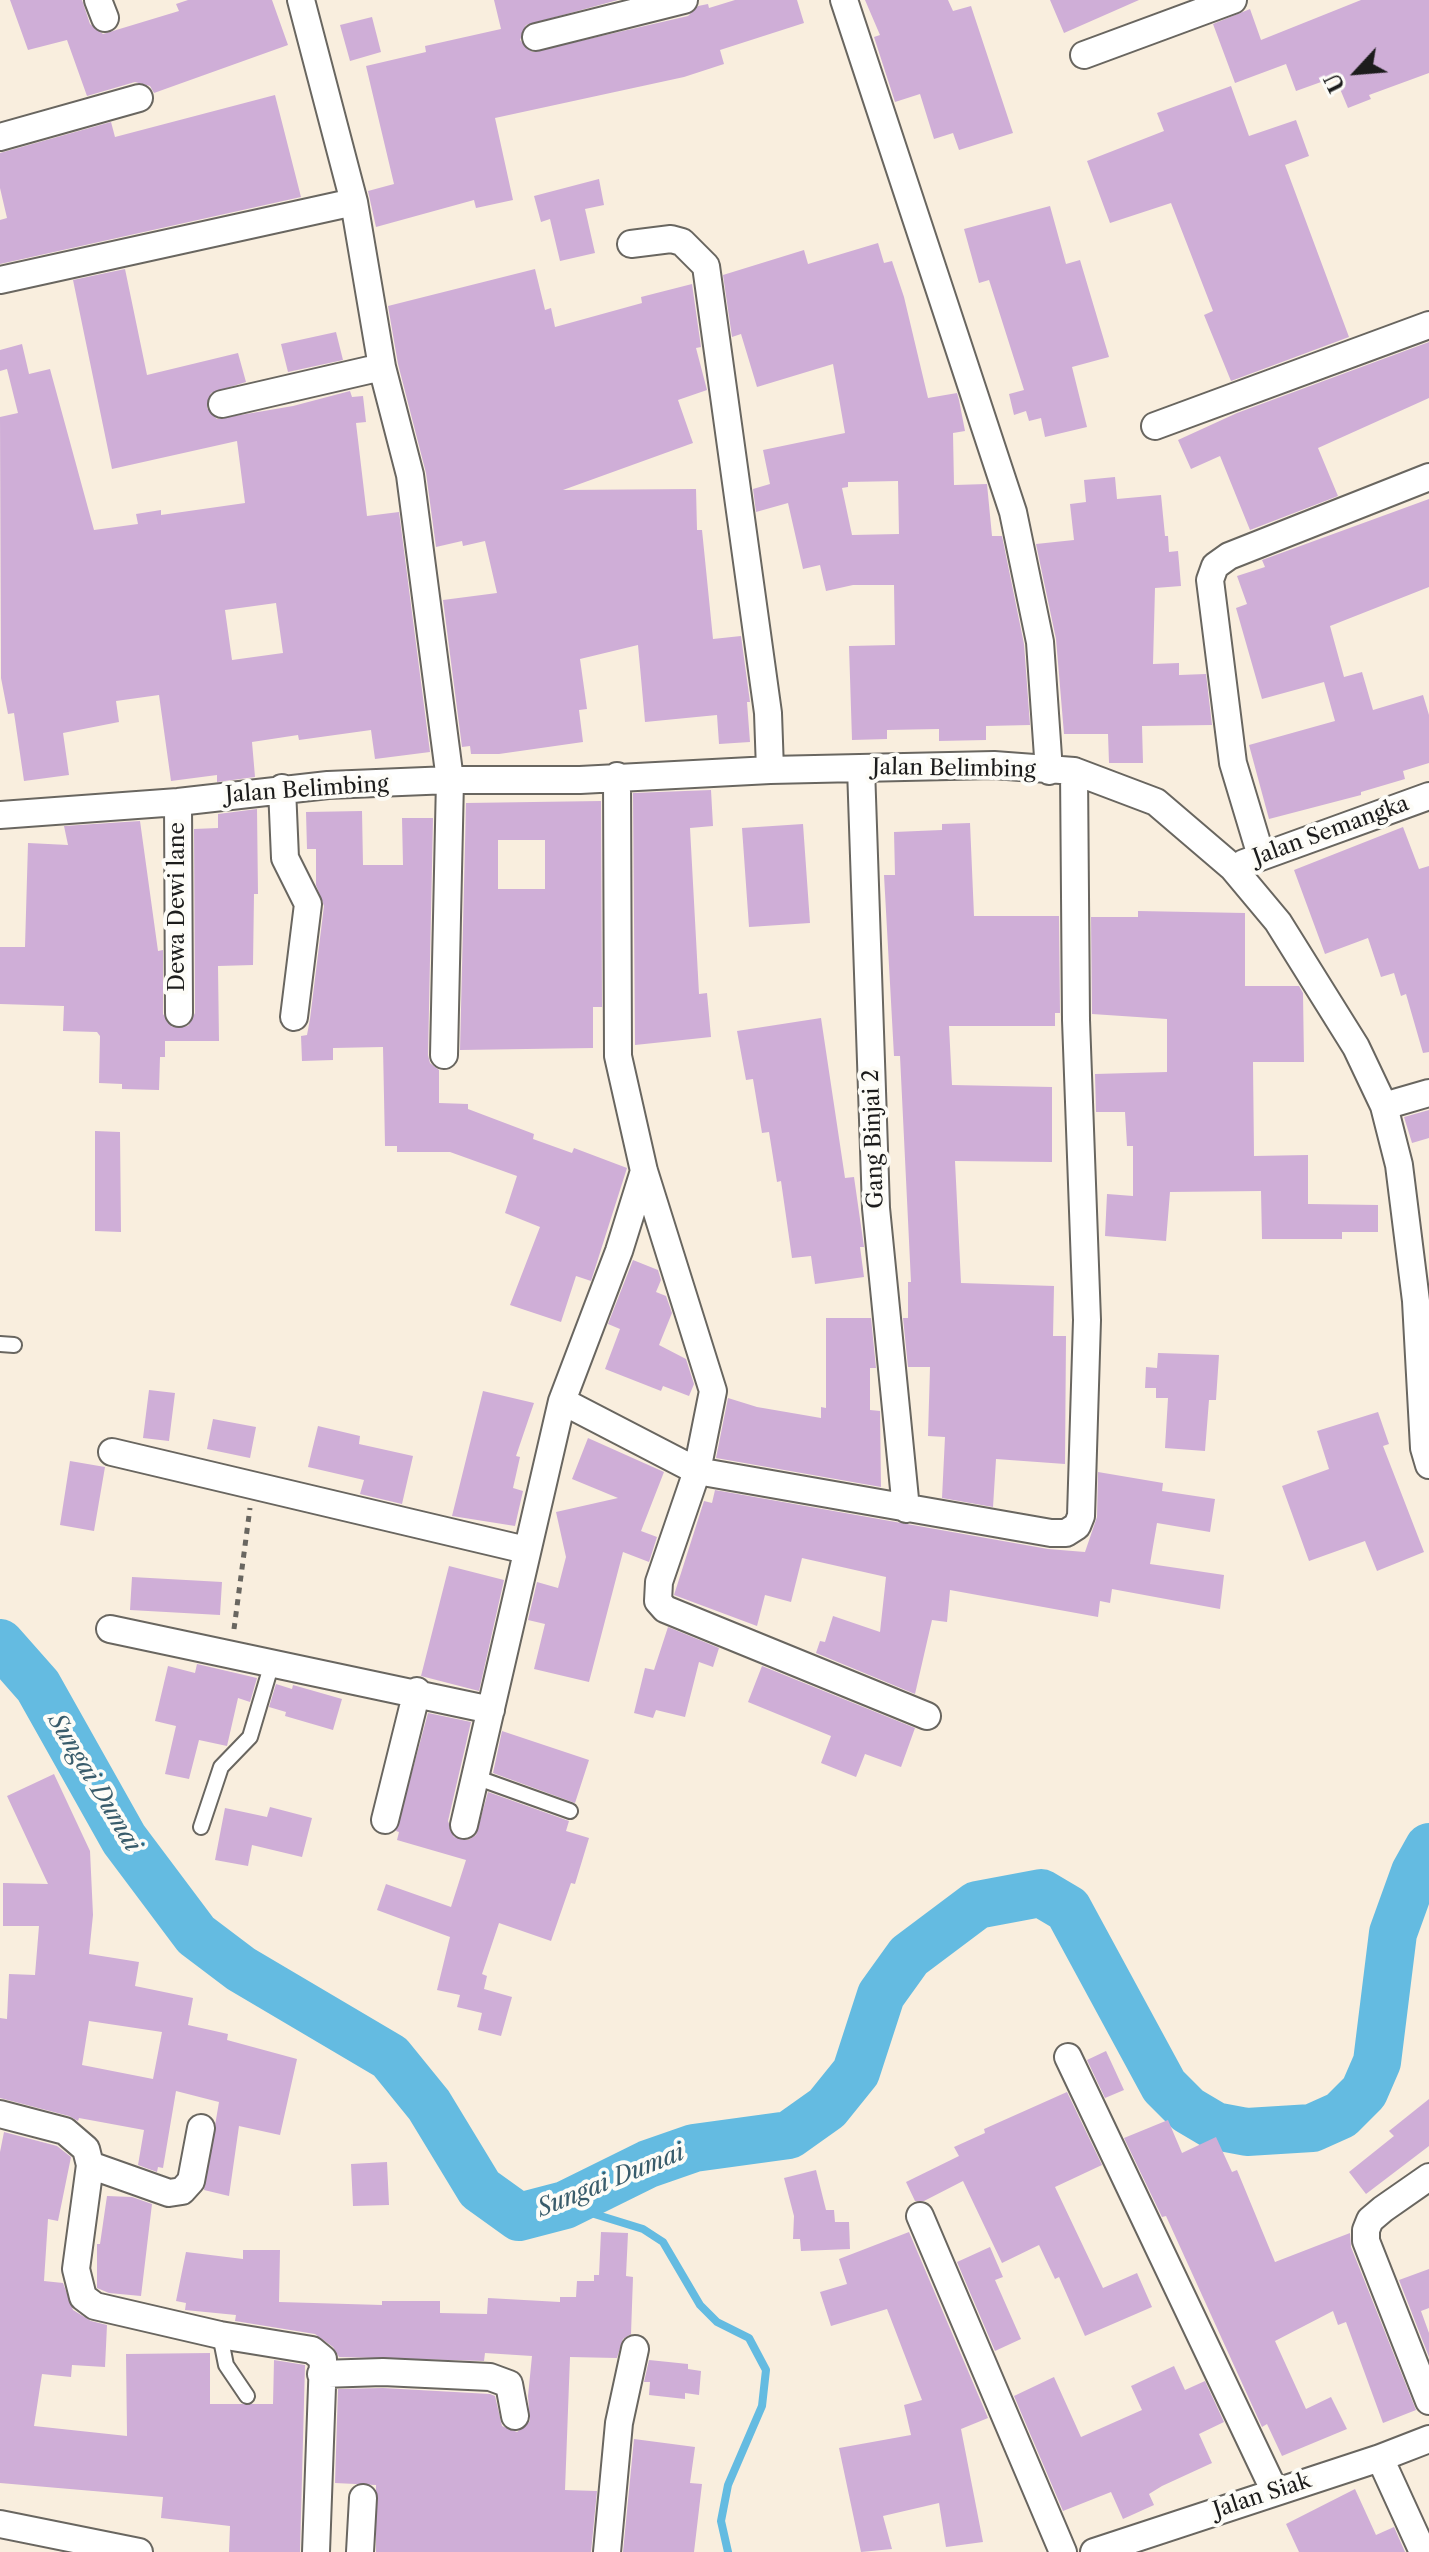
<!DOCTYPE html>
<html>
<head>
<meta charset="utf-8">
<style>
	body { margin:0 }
	#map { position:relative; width:1429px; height:2552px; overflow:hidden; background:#f9eede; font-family:"Libre Caslon Text",serif }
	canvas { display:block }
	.north { position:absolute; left:1317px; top:32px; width:80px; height:80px; -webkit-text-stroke:6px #fdfcf7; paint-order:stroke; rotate:244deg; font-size:22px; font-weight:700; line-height:32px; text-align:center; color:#1c1c1c }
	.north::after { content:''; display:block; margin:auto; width:28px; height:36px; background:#1c1c1c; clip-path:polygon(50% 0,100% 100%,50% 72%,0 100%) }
</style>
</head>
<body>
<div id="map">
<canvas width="1429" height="2552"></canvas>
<div class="north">U</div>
</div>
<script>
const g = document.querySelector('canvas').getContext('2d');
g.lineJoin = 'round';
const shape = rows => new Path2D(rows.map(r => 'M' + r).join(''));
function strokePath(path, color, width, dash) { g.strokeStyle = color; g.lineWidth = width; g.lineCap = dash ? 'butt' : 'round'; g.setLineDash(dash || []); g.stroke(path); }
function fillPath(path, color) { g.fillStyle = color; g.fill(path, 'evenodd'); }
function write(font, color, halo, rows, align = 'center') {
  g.font = font + ' "Libre Caslon Text",serif'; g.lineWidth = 8; g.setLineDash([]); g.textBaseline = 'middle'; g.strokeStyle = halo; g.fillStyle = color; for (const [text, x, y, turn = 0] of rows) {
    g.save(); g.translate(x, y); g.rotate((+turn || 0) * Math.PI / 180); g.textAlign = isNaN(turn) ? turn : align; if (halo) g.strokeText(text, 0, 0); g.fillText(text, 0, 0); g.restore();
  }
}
const stream = shape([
	[565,2205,643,2229,663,2242,700,2305,717,2322,749,2338,766,2370,762,2406,728,2485,721,2521,728,2552]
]);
const river = shape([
	[0,1643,38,1686,124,1839,196,1935,241,1969,390,2057,429,2105,480,2189,519,2217,565,2205,648,2164,694,2148,789,2135,827,2108,856,2072,881,1995,909,1956,977,1905,1041,1893,1068,1909,1164,2086,1188,2110,1215,2126,1247,2132,1312,2128,1341,2115,1364,2092,1377,2062,1393,1933,1415,1872,1429,1847]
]);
const building = shape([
	[10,0,82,0,90,24,103,34,179,11,176,4,188,0,272,0,288,45,154,93,150,86,135,82,87,96,67,40,28,50],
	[494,0,618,0,526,25,520,40,532,52,688,16,698,6,708,4,709,8,735,0,797,0,804,23,720,50,724,64,684,77,495,118,513,200,476,208,474,200,376,227,368,191,394,184,366,66,426,52,425,46,501,29],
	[865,0,948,0,953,11,971,6,1013,133,959,150,953,133,934,139,920,94,895,102,874,37,880,35],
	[1050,0,1139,0,1064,33],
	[1361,0,1429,0,1429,73,1369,95,1371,99,1348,108,1335,77,1296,91,1286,64,1235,83,1213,24,1250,9,1261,40],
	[372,17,381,52,350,61,340,25],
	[1231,86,1249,136,1296,120,1309,156,1285,165,1349,337,1231,381,1204,315,1213,311,1171,203,1110,223,1087,161,1164,131,1157,113],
	[275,95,301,197,0,264,0,220,7,218,0,188,0,153,111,122,115,137],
	[599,179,604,205,585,209,595,253,560,261,550,219,541,222,534,196],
	[1050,206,1066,264,1080,260,1109,357,1072,367,1087,427,1045,437,1041,418,1029,421,1026,411,1014,415,1009,394,1024,390,989,280,979,283,964,229],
	[878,243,884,263,892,261,904,297,928,398,957,393,959,400,965,431,953,433,954,485,987,484,992,536,1002,536,1024,644,1030,725,986,726,986,740,939,741,939,729,887,730,887,739,852,740,849,646,895,645,894,585,853,585,826,591,820,565,803,569,788,503,756,512,753,489,770,484,763,450,845,433,833,364,757,387,741,334,732,337,723,275,804,250,808,264],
	[898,481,899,534,852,535,842,488,848,487,848,482],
	[125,269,147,375,238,353,246,382,211,393,207,408,217,419,293,406,350,391,352,397,363,396,366,422,356,423,367,516,399,512,430,752,375,759,371,730,299,740,298,735,252,742,255,777,217,782,217,775,171,781,159,695,116,701,119,722,63,733,69,775,24,781,14,713,8,714,1,678,0,417,18,413,7,369,0,371,0,350,22,344,29,374,50,369,94,530,138,524,136,514,161,510,161,515,245,503,237,441,112,469,73,280],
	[276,603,283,653,232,660,225,610],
	[535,269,545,310,551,308,555,327,642,303,641,297,692,284,701,347,696,348,707,390,678,400,693,443,563,490,696,489,697,530,702,530,713,639,741,636,750,702,747,702,750,742,719,744,717,715,645,722,638,645,580,659,587,709,579,710,583,742,499,754,471,754,470,746,462,747,443,600,497,593,485,541,463,546,462,541,436,547,426,473,398,364,388,306],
	[336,332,343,360,288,372,281,344],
	[1429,342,1429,398,1318,448,1338,496,1250,530,1220,456,1191,469,1178,440,1237,413],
	[1115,477,1117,499,1161,495,1165,536,1168,536,1169,552,1178,551,1181,586,1155,588,1153,664,1179,663,1179,675,1206,674,1212,725,1142,726,1143,763,1109,763,1108,734,1064,734,1056,639,1036,544,1074,540,1070,504,1086,502,1084,480],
	[1429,499,1429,587,1330,626,1344,677,1362,672,1373,710,1423,695,1429,715,1429,763,1403,771,1405,779,1361,792,1361,795,1269,819,1249,745,1335,721,1324,682,1262,699,1236,608,1247,604,1237,576,1265,567,1262,560],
	[711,790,713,826,690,828,699,994,707,993,711,1037,635,1045,633,793],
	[601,801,602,1007,593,1007,593,1048,460,1050,466,803],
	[498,840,545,840,545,889,498,889],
	[257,809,258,894,254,894,253,965,218,966,219,1041,165,1041,165,1057,160,1057,159,1090,122,1089,122,1084,99,1083,100,1036,97,1032,63,1031,64,1006,0,1004,0,947,25,947,28,843,68,845,64,826,140,821,158,951,163,950,163,1014,172,1027,188,1026,195,1013,194,829,218,828,218,814],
	[362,811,363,865,403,865,402,818,433,818,428,1055,430,1063,439,1070,439,1103,468,1104,468,1109,534,1134,533,1139,572,1153,574,1148,627,1168,591,1281,576,1276,561,1322,510,1305,540,1227,505,1213,517,1176,450,1152,397,1152,397,1146,385,1146,383,1047,333,1048,333,1060,302,1061,301,1036,307,1035,310,1019,324,906,316,885,316,849,307,849,306,812],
	[970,823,974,916,1059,916,1060,1013,1055,1013,1055,1026,949,1026,952,1085,1052,1087,1052,1162,955,1161,961,1283,1054,1286,1053,1336,1066,1336,1065,1464,996,1459,993,1507,942,1498,945,1437,928,1436,930,1367,908,1367,903,1318,908,1318,908,1282,911,1282,900,1056,894,1056,884,875,895,875,894,832,942,830,942,824],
	[803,824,810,923,749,927,742,828],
	[1403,827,1419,869,1429,866,1429,1052,1423,1053,1406,994,1401,996,1394,973,1381,977,1368,938,1325,954,1294,870],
	[1138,911,1245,913,1245,986,1299,986,1303,993,1304,1062,1253,1062,1254,1156,1308,1155,1308,1204,1378,1205,1378,1232,1342,1232,1342,1239,1262,1239,1261,1191,1170,1192,1166,1241,1105,1236,1107,1194,1133,1196,1133,1146,1127,1146,1125,1112,1096,1112,1095,1074,1167,1072,1167,1019,1092,1014,1091,917,1138,917],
	[821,1018,845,1178,854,1177,864,1247,860,1247,864,1277,815,1284,811,1256,792,1258,781,1181,777,1182,769,1132,762,1133,753,1079,746,1080,737,1031],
	[1429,1110,1429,1138,1412,1143,1404,1117],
	[95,1131,120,1132,121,1232,95,1231],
	[633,1260,658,1270,661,1280,656,1292,666,1296,672,1313,659,1345,686,1359,694,1384,689,1396,663,1386,661,1391,605,1369,620,1329,608,1324],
	[826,1318,871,1318,876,1368,870,1368,870,1410,880,1411,881,1487,716,1458,728,1398,757,1407,821,1418,821,1407,826,1408],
	[1158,1353,1219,1355,1216,1400,1209,1400,1205,1451,1165,1448,1168,1398,1156,1398,1156,1388,1145,1388,1146,1367,1157,1368],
	[149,1390,175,1393,169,1441,143,1438],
	[483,1391,534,1403,516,1456,520,1457,513,1488,523,1491,515,1526,452,1516],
	[1378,1412,1389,1444,1383,1446,1424,1552,1377,1571,1365,1541,1309,1561,1282,1486,1329,1469,1317,1431],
	[213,1419,256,1427,250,1458,207,1449],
	[318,1426,360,1436,359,1444,413,1456,402,1504,360,1494,364,1480,308,1467],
	[588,1438,664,1472,641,1531,657,1537,649,1562,623,1552,589,1682,534,1669,545,1624,528,1620,537,1582,558,1588,566,1557,556,1512,618,1498,572,1479],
	[70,1461,105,1467,94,1531,60,1525],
	[1098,1472,1163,1483,1162,1491,1215,1499,1210,1532,1157,1523,1150,1564,1224,1575,1220,1609,1112,1589,1110,1603,1100,1601,1098,1617,950,1590,947,1622,932,1620,915,1694,816,1653,820,1641,825,1642,833,1616,880,1632,886,1577,802,1558,791,1602,765,1595,757,1626,674,1595,704,1501,712,1503,715,1490,1048,1549,1085,1552,1097,1517],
	[449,1566,504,1580,479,1691,421,1676],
	[132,1577,222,1582,220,1615,130,1610],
	[668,1627,719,1648,713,1667,699,1662,685,1717,656,1710,653,1718,634,1713,645,1668,654,1670],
	[197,1664,257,1678,250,1702,238,1698,227,1746,199,1740,189,1779,165,1774,176,1726,155,1721,168,1666,195,1673],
	[762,1666,915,1728,901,1767,865,1754,856,1777,821,1763,831,1736,748,1702],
	[276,1684,292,1689,293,1685,342,1699,333,1730,285,1716,286,1712,269,1707],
	[428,1713,471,1722,448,1821,454,1837,468,1840,476,1835,488,1792,569,1821,566,1831,589,1838,575,1884,571,1883,551,1941,499,1923,482,1974,487,1976,484,1989,512,1997,501,2036,478,2030,482,2013,457,2007,460,1995,437,1990,450,1937,377,1910,386,1884,451,1907,466,1860,397,1840,399,1832,396,1831],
	[502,1731,589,1760,575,1803,493,1773],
	[54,1774,90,1851,93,1915,89,1954,139,1962,135,1986,193,1998,188,2025,228,2034,227,2040,297,2059,280,2135,239,2126,229,2196,204,2190,219,2102,176,2091,163,2168,158,2167,157,2172,138,2165,144,2130,79,2118,78,2121,69,2116,0,2098,0,2018,7,2019,9,1974,35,1975,39,1926,3,1926,3,1883,48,1884,7,1796],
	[89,2021,162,2032,153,2079,82,2065],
	[270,1807,312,1818,302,1857,252,1845,248,1866,215,1860,225,1808,267,1817],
	[1106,2051,1124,2090,1105,2098,1087,2060],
	[1067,2092,1102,2165,1055,2187,1103,2288,1137,2273,1152,2307,1085,2336,1059,2277,1055,2279,1039,2245,1002,2263,963,2181,924,2201,915,2201,906,2182,959,2156,954,2147,985,2133,984,2129],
	[1429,2099,1429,2146,1366,2194,1349,2172,1394,2136,1389,2131],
	[1168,2120,1182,2153,1216,2137,1232,2172,1237,2170,1275,2262,1350,2233,1351,2247,1416,2410,1383,2423,1346,2322,1338,2325,1333,2311,1275,2341,1306,2409,1331,2397,1347,2429,1282,2456,1267,2424,1262,2427,1166,2216,1162,2217,1124,2138],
	[4,2132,57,2146,71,2157,58,2221,48,2219,44,2281,63,2283,73,2310,91,2321,107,2325,105,2367,72,2365,71,2377,42,2374,34,2426,127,2436,126,2354,210,2353,210,2404,273,2404,274,2360,305,2365,300,2552,229,2552,230,2526,161,2518,163,2497,0,2483,0,2152],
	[387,2162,389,2205,353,2206,351,2164],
	[816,2170,826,2210,834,2210,835,2222,849,2222,850,2249,801,2251,800,2239,793,2239,794,2216,784,2178],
	[107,2196,132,2197,152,2204,141,2296,109,2293,97,2288,97,2244,100,2244],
	[601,2232,628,2233,626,2276,633,2277,631,2334,623,2339,617,2358,570,2357,565,2490,597,2491,591,2552,376,2552,376,2485,335,2483,338,2389,383,2388,490,2394,495,2396,502,2426,517,2432,530,2421,528,2396,532,2356,485,2353,484,2361,339,2357,333,2347,315,2334,235,2321,236,2315,185,2310,186,2303,176,2301,186,2252,243,2259,243,2250,280,2250,279,2302,382,2305,382,2301,440,2301,440,2313,487,2314,488,2298,560,2302,560,2297,576,2297,577,2281,594,2281,594,2275,599,2275],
	[909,2232,988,2418,961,2429,983,2542,946,2547,939,2503,883,2516,892,2549,861,2552,839,2448,911,2435,904,2405,922,2400,887,2309,831,2326,820,2292,847,2284,839,2259],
	[990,2247,1003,2277,995,2280,1021,2339,995,2351,957,2262],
	[1429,2269,1429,2308,1421,2311,1429,2333,1429,2357,1399,2280],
	[649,2360,688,2364,688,2369,701,2371,699,2395,685,2393,685,2399,649,2395,650,2382,644,2382],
	[1174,2366,1185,2390,1205,2381,1224,2422,1199,2434,1212,2463,1162,2486,1149,2494,1154,2505,1123,2519,1111,2492,1063,2511,1014,2396,1054,2377,1081,2437,1142,2410,1131,2386],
	[634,2439,695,2447,690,2483,702,2484,694,2552,623,2552],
	[1355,2489,1376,2535,1394,2527,1405,2552,1299,2552,1286,2524]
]);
const path = shape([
	[234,1629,250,1508]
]);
const service = shape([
	[0,1344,14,1345],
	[475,1777,570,1811],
	[201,1827,221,1767,250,1737,272,1663],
	[220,2335,226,2365,247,2396]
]);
const minor = shape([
	[98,0,105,18],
	[301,0,354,202,382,367,410,475,450,780,444,1055],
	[844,0,1013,512,1040,642,1049,771],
	[536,37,684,0],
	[1084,55,1233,0],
	[0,137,139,98],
	[631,244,671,239,682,242,706,266,768,713,770,770],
	[0,280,354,202],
	[222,404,382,367],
	[1155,426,1429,325],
	[861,768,876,1208,906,1509],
	[617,776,618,1056,644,1171,713,1391,697,1471,659,1582,658,1601,665,1609,927,1716],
	[282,788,285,858,308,904,294,1017],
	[178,802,179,1013],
	[0,815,178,802,328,785,450,780,580,780,770,770,994,765,1074,771,1156,802,1232,867,1278,922,1356,1047,1384,1106,1399,1165,1416,1301,1424,1448,1429,1465],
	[1261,856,1233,763,1210,580,1215,566,1229,556,1429,477],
	[1244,863,1429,796],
	[1384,1106,1429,1093],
	[562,1401,697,1471,1051,1533,1066,1533,1077,1526,1081,1516,1087,1320,1076,1020,1074,771],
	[112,1452,526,1550],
	[110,1629,491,1710],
	[385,1820,417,1691],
	[464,1825,562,1401,619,1251,644,1171],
	[1068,2057,1275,2492],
	[0,2114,65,2131,86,2149,90,2165,76,2269,83,2297,95,2306,220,2335,312,2350,323,2359,316,2552],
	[90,2165,169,2193,182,2191,191,2181,201,2128],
	[1429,2177,1383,2209,1370,2220,1366,2230,1366,2241,1429,2401],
	[920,2216,1063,2552],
	[321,2374,383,2372,490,2377,509,2384,515,2416],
	[1380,2458,1423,2552],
	[0,2524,139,2552],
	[360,2552,363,2498],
	[607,2552,619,2423,635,2349],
	[1094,2552,1380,2458,1429,2439]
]);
const streetNames = [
	["Jalan Belimbing",954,769,1],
	["Jalan Belimbing",307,790,-4],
	["Jalan Semangka",1331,831,-20],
	["Dewa Dewi lane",178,907,-90],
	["Gang Binjai 2",874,1139,-92],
	["Jalan Siak",1262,2496,-18]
];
const waterNames = [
	["Sungai Dumai",94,1783,59],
	["Sungai Dumai",611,2181,-22]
];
strokePath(stream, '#64bbe1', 8);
strokePath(river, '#64bbe1', 48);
fillPath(building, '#cfaed7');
strokePath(service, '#696660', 18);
strokePath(minor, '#696660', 30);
strokePath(path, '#696660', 5, [6, 6]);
strokePath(service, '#fff', 14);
strokePath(minor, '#fff', 26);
write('22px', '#1c1c1c', '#fdfcf7', streetNames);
write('italic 24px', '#395c6b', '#fdfcf7', waterNames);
</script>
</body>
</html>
